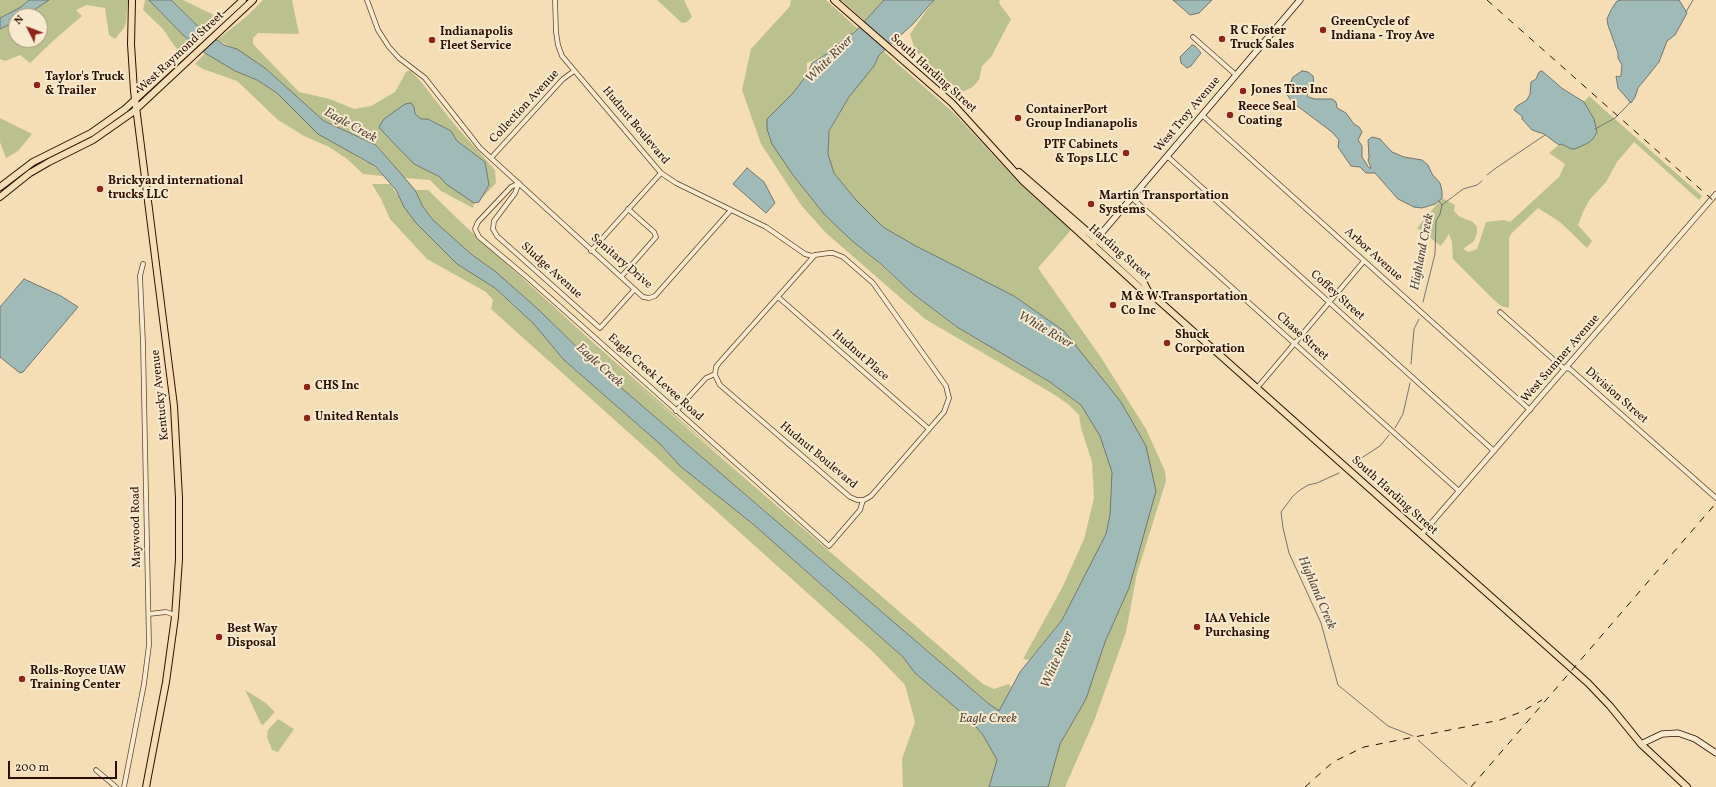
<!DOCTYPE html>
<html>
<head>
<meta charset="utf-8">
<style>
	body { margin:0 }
	#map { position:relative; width:1716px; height:787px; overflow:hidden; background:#f5deb5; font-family:Vollkorn,serif }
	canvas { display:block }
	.north { position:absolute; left:8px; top:8px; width:40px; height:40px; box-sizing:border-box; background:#f8eacf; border:1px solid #a7927d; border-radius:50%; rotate:312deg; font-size:11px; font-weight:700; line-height:16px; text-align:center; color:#2e0d02 }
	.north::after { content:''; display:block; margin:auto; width:14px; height:18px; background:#8f2418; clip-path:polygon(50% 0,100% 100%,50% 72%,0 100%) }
	.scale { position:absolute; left:8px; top:761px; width:109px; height:18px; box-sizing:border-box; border:2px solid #2e0d02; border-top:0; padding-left:5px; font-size:12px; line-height:14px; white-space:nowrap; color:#2e0d02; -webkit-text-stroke:3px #f8eacf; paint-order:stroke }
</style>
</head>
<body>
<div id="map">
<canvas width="1716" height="787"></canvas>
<div class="north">N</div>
<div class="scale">200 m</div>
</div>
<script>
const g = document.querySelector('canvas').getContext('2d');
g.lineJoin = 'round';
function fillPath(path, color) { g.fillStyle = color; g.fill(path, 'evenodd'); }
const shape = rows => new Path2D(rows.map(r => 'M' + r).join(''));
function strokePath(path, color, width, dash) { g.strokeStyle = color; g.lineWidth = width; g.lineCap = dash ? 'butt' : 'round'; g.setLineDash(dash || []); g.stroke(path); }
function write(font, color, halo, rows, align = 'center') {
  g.font = font + ' Vollkorn,serif'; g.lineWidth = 4; g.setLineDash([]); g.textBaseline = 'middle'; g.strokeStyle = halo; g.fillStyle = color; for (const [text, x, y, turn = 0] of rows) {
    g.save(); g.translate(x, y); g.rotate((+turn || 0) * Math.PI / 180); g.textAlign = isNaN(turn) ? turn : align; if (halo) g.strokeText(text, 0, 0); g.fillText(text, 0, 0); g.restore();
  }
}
const green = shape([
	[0,0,29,0,21,7,0,18],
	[49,0,128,0,126,23,124,28,115,39,109,35,105,8,87,5,76,10,82,16,54,40,30,63,20,55,5,61,0,59,0,29,16,21,16,40,40,40,40,16,25,16],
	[145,0,149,0,190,41,178,51,163,29,143,10],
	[171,0,183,0,218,17,204,31],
	[263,0,292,0,299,34,258,33,253,38,253,44,299,92,330,99,354,109,371,106,395,92,406,72,410,70,422,83,455,125,495,170,496,183,482,198,489,185,485,162,457,141,451,131,429,119,421,119,414,114,414,107,405,154,414,164,440,177,474,203,473,208,441,191,430,180,404,178,377,145,324,121,265,68,236,49,217,40,247,16],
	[657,0,684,0,692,17,687,22,682,23],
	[791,0,826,0,858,29,841,40,825,55,807,63,807,75,793,93,767,119,793,175,824,214,912,293,957,327,1050,382,1081,405,1100,435,1112,472,1110,515,1106,534,1062,620,1029,660,1023,659,1063,586,1084,539,1094,498,1092,462,1081,428,1079,415,1069,405,1055,395,925,319,826,233,801,205,761,144,742,90,751,49,790,6],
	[841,0,884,0,865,21],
	[934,0,1000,0,999,3,1011,19,991,57,982,66,979,80,973,87,962,92,932,70,915,50,910,34],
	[883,51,954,113,1018,182,1071,230,1038,268,1100,356,1146,429,1165,471,1166,481,1137,573,1126,632,1094,721,1065,787,1048,787,1060,744,1086,699,1105,642,1129,588,1139,548,1089,364,1064,331,1014,296,914,245,883,227,856,200,834,173,828,154,829,132,849,97,874,66,879,55],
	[205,53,235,71,256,80,277,93,318,134,333,141,364,161,371,163,383,176,363,174,347,159,329,147,304,136,278,120,237,81,203,69,195,64],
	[1589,96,1702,196,1699,200,1634,142,1617,162,1606,182,1590,199,1583,212,1578,225,1592,241,1587,248,1560,222,1538,208,1511,234,1509,238,1509,308,1501,306,1494,300,1453,259,1452,242,1449,234,1441,246,1417,228,1442,198,1455,205,1454,211,1460,217,1473,222,1477,227,1477,233,1474,241,1463,249,1469,252,1477,249,1486,222,1504,220,1510,222,1559,177,1565,164,1549,153,1559,145,1562,144,1571,149,1581,146,1588,143,1597,132,1594,119,1584,102],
	[0,118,32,134,18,151,6,158,0,142],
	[372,184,390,184,416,223,477,275,495,288,533,323,564,360,660,444,680,466,753,524,903,657,915,673,970,720,983,735,997,760,989,787,903,787,902,759,915,722,905,685,872,651,491,309,493,300,486,292,427,259,390,219,381,199],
	[415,190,428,190,464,225,597,346,742,474,615,366,983,684,994,689,1009,684,1011,687,1001,710,999,712,989,704,597,367,539,310,496,272,471,254,433,220,423,207],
	[245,690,266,703,275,712,263,725,261,724],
	[278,719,294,729,278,752,272,750,267,737,268,730]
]);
const water = shape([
	[29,0,49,0,25,16,16,16,16,21,0,29,0,18,21,7,29,0],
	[149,0,171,0,202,30,224,45,237,49,265,68,324,121,376,145,415,190,423,207,433,220,471,254,496,272,539,310,597,367,989,704,999,711,1020,672,1062,620,1106,534,1110,515,1112,472,1100,436,1081,405,1050,382,957,327,912,293,882,265,850,239,824,214,793,175,772,144,767,129,767,119,793,93,807,75,812,63,825,55,846,37,855,32,884,0,934,0,913,24,879,55,874,66,849,97,829,131,828,154,834,173,856,200,883,227,914,245,1014,296,1064,331,1121,402,1146,446,1156,491,1129,588,1105,642,1086,699,1060,744,1048,787,989,787,997,760,983,735,970,720,915,673,903,657,753,524,680,466,660,444,564,360,533,323,495,288,457,264,416,223,404,207,396,190,375,166,318,134,277,93,257,80,235,71,205,53,183,35,149,0],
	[1173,0,1212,0,1199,13,1190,15,1173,0],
	[1621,0,1679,0,1687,13,1675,35,1667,41,1659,62,1638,88,1635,97,1631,103,1618,88,1616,76,1620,77,1621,75,1622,65,1618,58,1618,53,1608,25,1607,19,1611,10,1617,1,1621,0],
	[1192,45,1195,46,1201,53,1191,66,1187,68,1181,63,1180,57,1192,45],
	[1302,71,1308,72,1313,76,1314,85,1312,90,1307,95,1308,97,1315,99,1332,99,1336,102,1337,108,1346,113,1354,124,1359,127,1362,132,1358,140,1362,146,1362,157,1369,168,1371,168,1368,160,1369,157,1368,140,1372,137,1380,139,1392,152,1404,157,1422,160,1428,165,1432,174,1440,183,1442,191,1442,198,1435,204,1422,208,1414,207,1398,199,1375,173,1366,173,1360,167,1351,166,1338,147,1339,140,1332,132,1292,102,1286,93,1293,77,1302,71],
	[1542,71,1563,89,1584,102,1594,119,1597,132,1593,139,1588,143,1575,149,1571,149,1562,144,1559,145,1544,134,1532,130,1522,119,1522,116,1514,110,1517,106,1527,100,1530,94,1531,82,1536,79,1539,72,1542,71],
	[411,103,414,107,415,114,421,119,428,119,451,131,457,141,485,162,489,185,479,202,474,203,446,184,440,177,414,164,384,133,379,127,384,119,405,104,411,103],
	[747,168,764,182,775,203,766,213,733,184,747,168],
	[24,279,61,296,78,307,23,372,20,373,0,357,0,307,24,279]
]);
const stream = shape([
	[1686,12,1693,0],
	[1595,129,1615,118,1626,107,1630,102],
	[1487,175,1496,168,1545,135],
	[1439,201,1442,205],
	[1423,302,1435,254,1436,221,1440,214,1442,205,1463,189,1477,185,1482,181],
	[1411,364,1414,329,1419,319],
	[1395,428,1403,414,1410,383],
	[1352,464,1380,446,1389,435],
	[1339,473,1317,483,1308,485,1300,490,1293,496,1281,512,1283,528,1289,553,1321,623,1338,685,1388,726,1413,736],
	[1418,740,1467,784]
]);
const minor = shape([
	[367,0,378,30,389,47,399,58,425,78,480,148,643,297,649,298,655,296,731,210],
	[555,0,556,32,558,45,562,56,661,173,676,183,766,227,805,254,812,256,815,255,829,253,833,253,843,257,873,283,946,386,949,398,944,412,871,496,864,500,857,500,850,497,720,385,715,375,716,367,719,363,815,255],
	[1193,37,1236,75],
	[1202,115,1530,410],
	[1167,156,1494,451],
	[491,158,563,79,574,71],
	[519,183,511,187,478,222,475,229,479,237,529,279,829,546,860,510,863,500],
	[519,183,515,193,494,221,493,229,497,236,600,328,634,290],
	[1132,198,1459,491],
	[591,251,661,173],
	[621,277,656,237,654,232,628,209],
	[778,297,929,429],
	[1500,312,1562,367,1570,369,1716,498],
	[1257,388,1364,261],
	[676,411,706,378,715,374],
	[149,614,166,612,172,614,175,617],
	[96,770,116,787],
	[124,787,144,684,149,645,143,343,140,276,143,264]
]);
const tertiary = shape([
	[1421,535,1716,194]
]);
const secondary = shape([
	[1094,242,1300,0],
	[1641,744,1662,734,1678,733,1695,739,1716,753]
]);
const primary = shape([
	[132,0,131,44,134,91,174,406,179,498,179,559,175,617,166,682,146,787],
	[834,0,952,103,1023,181,1127,276,1140,288,1148,291,1588,683,1610,706,1641,744,1687,787],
	[1019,172,1104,246,1144,283,1148,291],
	[0,187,33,162,91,133,125,109,243,0],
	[0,197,30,173,49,162,93,140,133,112,253,0]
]);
const rail = shape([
	[1487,0,1716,203],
	[1305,787,1333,762,1364,747,1500,720,1521,712,1542,700],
	[1471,787,1716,503]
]);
const markers = [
	[1323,30,4,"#8f2418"],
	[1222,39,4,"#8f2418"],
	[432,40,4,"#8f2418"],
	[37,85,4,"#8f2418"],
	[1243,91,4,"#8f2418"],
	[1230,115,4,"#8f2418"],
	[1018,118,4,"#8f2418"],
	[1126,153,4,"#8f2418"],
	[100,189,4,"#8f2418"],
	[1091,204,4,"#8f2418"],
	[1113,305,4,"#8f2418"],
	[1167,343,4,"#8f2418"],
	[307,387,4,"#8f2418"],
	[307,418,4,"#8f2418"],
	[1197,627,4,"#8f2418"],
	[219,637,4,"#8f2418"],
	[22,679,4,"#8f2418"]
];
const poiNames = [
	["GreenCycle of",1331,23],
	["Indiana - Troy Ave",1331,37],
	["R C Foster",1230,32],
	["Truck Sales",1230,46],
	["Indianapolis",440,33],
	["Fleet Service",440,47],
	["Taylor's Truck",45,78],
	["& Trailer",45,92],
	["Jones Tire Inc",1251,91],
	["Reece Seal",1238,108],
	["Coating",1238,122],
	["ContainerPort",1026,111],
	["Group Indianapolis",1026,125],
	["PTF Cabinets",1118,146,"right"],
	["& Tops LLC",1118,160,"right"],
	["Brickyard international",108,182],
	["trucks LLC",108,196],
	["Martin Transportation",1099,197],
	["Systems",1099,211],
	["M & W Transportation",1121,298],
	["Co Inc",1121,312],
	["Shuck",1175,336],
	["Corporation",1175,350],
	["CHS Inc",315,387],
	["United Rentals",315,418],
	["IAA Vehicle",1205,620],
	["Purchasing",1205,634],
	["Best Way",227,630],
	["Disposal",227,644],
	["Rolls-Royce UAW",30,672],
	["Training Center",30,686]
];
const streetNames = [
	["West Raymond Street",181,53,-43],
	["South Harding Street",933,74,42],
	["Collection Avenue",525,107,-47],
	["West Troy Avenue",1188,115,-50],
	["Hudnut Boulevard",635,126,50],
	["Harding Street",1119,253,41],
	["Arbor Avenue",1373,255,42],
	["Sanitary Drive",621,262,41],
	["Sludge Avenue",551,271,42],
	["Coffey Street",1337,296,42],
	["Chase Street",1302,337,42],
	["Hudnut Place",860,356,41],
	["West Sumner Avenue",1561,359,-49],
	["Eagle Creek Levee Road",655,378,42],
	["Kentucky Avenue",161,395,-96],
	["Division Street",1616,396,41],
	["Hudnut Boulevard",818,456,40],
	["South Harding Street",1394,496,42],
	["Maywood Road",137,527,-91]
];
const waterNames = [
	["White River",830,60,-45],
	["Eagle Creek",350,126,29],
	["Highland Creek",1423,252,-79],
	["White River",1045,331,30],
	["Eagle Creek",599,366,42],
	["Highland Creek",1316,593,67],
	["White River",1058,660,-66],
	["Eagle Creek",988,720]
];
fillPath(green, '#bbc18e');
fillPath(water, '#a0bab7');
strokePath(water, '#72756f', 1);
strokePath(stream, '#72756f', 1);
strokePath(minor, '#60412f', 5.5);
strokePath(tertiary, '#60412f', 6);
strokePath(secondary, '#2e0d02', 7);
strokePath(primary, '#2e0d02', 8);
strokePath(minor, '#f8eacf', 4);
strokePath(tertiary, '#f8eacf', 4.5);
strokePath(secondary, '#f8eacf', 5.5);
strokePath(primary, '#f5deb5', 6);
strokePath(rail, '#2e0d02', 1, [7, 7]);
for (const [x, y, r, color] of markers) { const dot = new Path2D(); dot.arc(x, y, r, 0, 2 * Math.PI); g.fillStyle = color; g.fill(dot); strokePath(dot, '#f8eacf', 1.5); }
write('bold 12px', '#2e0d02', '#f8eacf', poiNames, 'left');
write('12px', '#2e0d02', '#f8eacf', streetNames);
write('italic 13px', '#564a41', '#f8eacf', waterNames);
</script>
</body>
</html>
